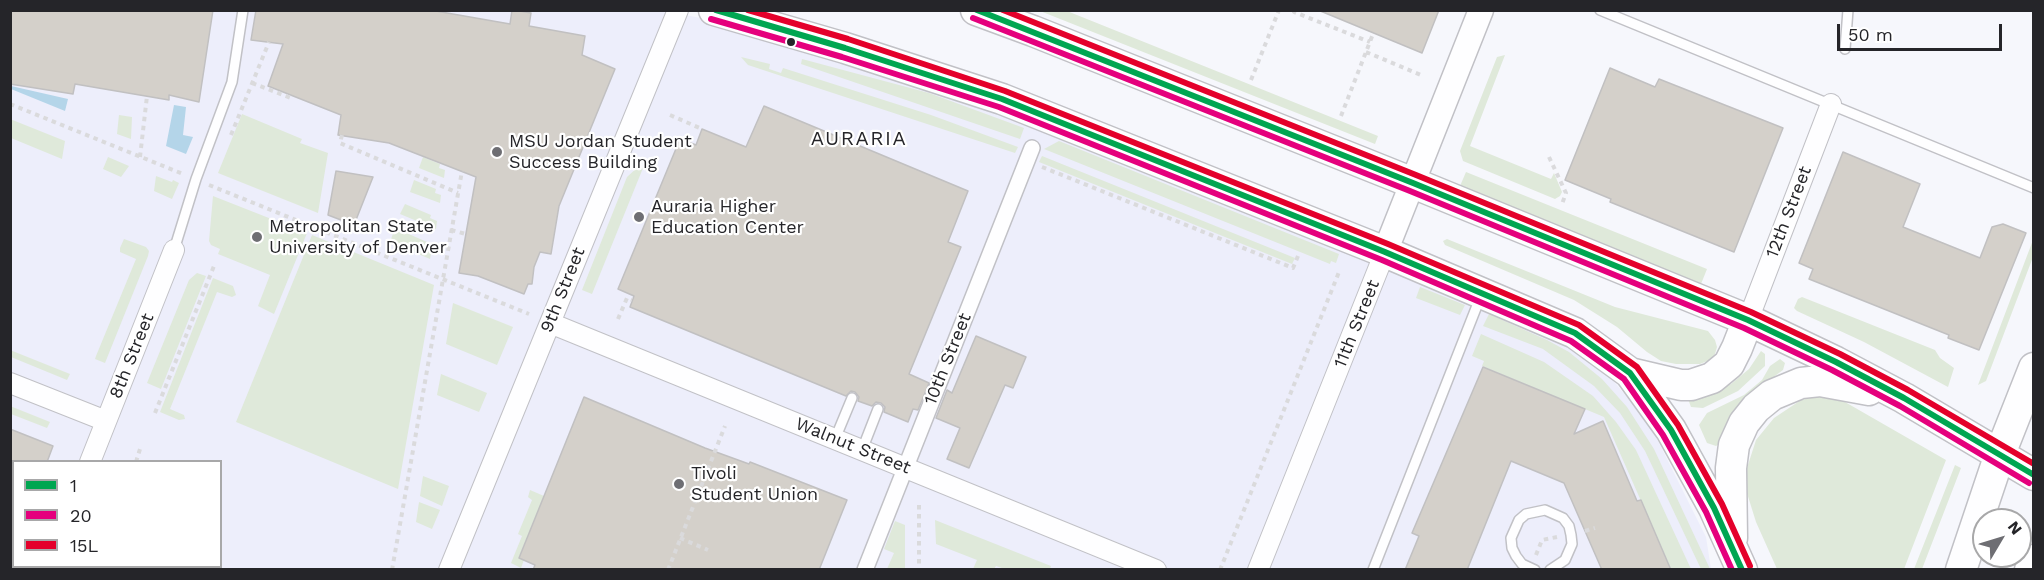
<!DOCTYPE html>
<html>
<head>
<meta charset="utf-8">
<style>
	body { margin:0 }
	#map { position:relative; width:2044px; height:580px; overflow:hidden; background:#f6f7fc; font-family:"Work Sans",sans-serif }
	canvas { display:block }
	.frame { position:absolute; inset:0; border:12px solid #252529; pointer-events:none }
	.legend { position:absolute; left:12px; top:460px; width:210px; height:108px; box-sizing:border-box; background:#fff; border:2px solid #a8a8a9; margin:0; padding:8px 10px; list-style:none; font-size:18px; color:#252529 }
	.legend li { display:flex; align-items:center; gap:12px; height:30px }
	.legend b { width:30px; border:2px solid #a8a8a9 }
	.north { position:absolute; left:1972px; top:508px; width:60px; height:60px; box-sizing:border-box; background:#fff; border:2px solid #a8a8a9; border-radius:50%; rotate:52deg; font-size:16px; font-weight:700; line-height:24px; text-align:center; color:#252529 }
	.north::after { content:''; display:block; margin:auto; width:21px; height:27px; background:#6e6e73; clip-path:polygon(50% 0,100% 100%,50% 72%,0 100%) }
	.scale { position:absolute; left:1837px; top:24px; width:165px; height:27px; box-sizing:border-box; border:3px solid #252529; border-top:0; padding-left:8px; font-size:18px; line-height:21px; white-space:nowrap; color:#252529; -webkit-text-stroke:4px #fff; paint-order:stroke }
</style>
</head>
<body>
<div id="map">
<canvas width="2044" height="580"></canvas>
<div class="frame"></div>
<ul class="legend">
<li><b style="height:8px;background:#00a651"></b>1</li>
<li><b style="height:8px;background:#e5007d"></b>20</li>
<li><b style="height:8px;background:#e4002b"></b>15L</li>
</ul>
<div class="north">N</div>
<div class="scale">50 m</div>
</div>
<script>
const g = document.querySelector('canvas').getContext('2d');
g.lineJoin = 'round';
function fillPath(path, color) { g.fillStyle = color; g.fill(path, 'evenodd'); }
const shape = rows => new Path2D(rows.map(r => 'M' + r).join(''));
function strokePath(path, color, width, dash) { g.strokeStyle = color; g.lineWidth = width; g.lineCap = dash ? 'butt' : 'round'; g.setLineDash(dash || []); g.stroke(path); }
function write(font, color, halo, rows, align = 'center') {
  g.font = font + ' "Work Sans",sans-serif'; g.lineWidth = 4.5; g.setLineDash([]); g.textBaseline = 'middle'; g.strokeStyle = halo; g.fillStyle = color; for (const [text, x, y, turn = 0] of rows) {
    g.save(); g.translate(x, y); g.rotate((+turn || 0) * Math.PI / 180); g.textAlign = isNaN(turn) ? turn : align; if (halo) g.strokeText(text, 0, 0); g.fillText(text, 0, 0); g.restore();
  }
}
const built = shape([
	[10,11,666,11,725,23,1030,120,1506,313,1590,354,1648,421,1706,537,1711,569,11,569],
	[14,462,220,462,220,566,14,566]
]);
const green = shape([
	[1040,11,1067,11,1378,136,1375,144],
	[1505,55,1470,146,1551,179,1554,173,1562,192,1560,196,1555,199,1463,161,1460,151,1497,57],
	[741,57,770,64,769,69,781,73,783,68,931,115,1018,147,1015,153,748,65],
	[802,59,929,93,1024,128,1020,139,801,64],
	[242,114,302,139,300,143,328,153,318,213,218,173],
	[119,115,132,117,131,139,117,134],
	[10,119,65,141,62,159,11,138],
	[1059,141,1339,254,1336,263,1331,261,1330,264,1044,149],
	[1042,156,1295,258,1292,264,1039,162],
	[108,157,129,166,121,177,103,169],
	[423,157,440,164,439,168,445,170,444,178,419,168],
	[639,166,643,168,592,294,582,290,627,177],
	[1466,172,1707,269,1701,284,1460,186],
	[156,176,172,182,173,180,179,183,172,199,154,191],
	[414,180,436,189,435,193,441,195,440,203,410,192],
	[213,196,307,233,274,314,258,306,270,275,218,254,220,249,211,245,209,241],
	[405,204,431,215,430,218,437,221,436,229,400,214],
	[395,228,427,242,426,246,432,248,430,259,390,242],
	[312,235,434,285,398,489,236,422],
	[124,239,146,247,149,251,148,256,105,363,95,359,96,356,136,259,120,252,120,248],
	[1447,239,1615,307,1708,331,1715,340,1717,347,1715,354,1710,360,1700,364,1676,364,1661,361,1647,352,1617,327,1574,300,1445,245,1443,241],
	[2033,240,2033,257,1986,381,1978,385],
	[197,273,206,276,161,389,147,383,189,280],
	[213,278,233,286,236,295,232,297,217,292,170,409,184,415,185,419,179,420,160,412],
	[1420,287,1465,305,1460,315,1416,298],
	[1802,297,1935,350,1940,358,1954,368,1948,387,1864,342,1797,311,1794,308,1798,299],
	[453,303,513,327,497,365,446,344],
	[1489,314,1547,340,1569,352,1602,379,1627,407,1654,449,1710,569,1701,569,1645,451,1620,413,1594,386,1543,349,1483,326],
	[1481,334,1544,362,1593,396,1616,422,1636,450,1691,569,1671,569,1604,417,1482,366,1484,361,1472,356],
	[10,350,70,374,67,380,11,357],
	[1761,351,1765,354,1765,366,1738,391,1703,408,1691,407,1688,399,1714,392,1731,384,1749,369],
	[1780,359,1785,363,1783,370,1764,384,1721,443,1716,446,1707,443,1699,425,1707,413,1744,395,1762,380,1770,366],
	[441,374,487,393,479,412,437,395],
	[1819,396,1835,397,1845,402,1946,460,1904,569,1777,569,1756,522,1746,490,1747,468,1756,440,1774,418,1801,400],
	[10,406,50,422,47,428,11,414],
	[1955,465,1961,468,1922,569,1914,569],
	[423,476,449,486,442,506,420,496],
	[530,490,544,496,519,557,524,560,521,568,511,563,522,536,518,534,532,500,528,497],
	[419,502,440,510,432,529,416,522],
	[935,520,1051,566,1050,569,1005,569,996,566,994,569,973,569,977,560,936,544],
	[895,521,905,525,905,569,887,569,894,553,884,549]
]);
const water = shape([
	[11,86,68,99,65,111,11,89],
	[174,105,186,107,183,135,193,137,186,154,166,146]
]);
const building = shape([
	[10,10,213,10,199,102,169,95,169,100,75,84,73,94,10,84,10,10],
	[256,10,430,10,510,24,512,10,514,10,531,13,529,26,585,36,582,55,615,69,559,206,551,254,540,252,534,267,532,284,528,284,524,294,478,276,459,273,476,177,389,143,338,135,341,115,268,86,283,44,251,40,256,10],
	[1318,10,1439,10,1422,53,1318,10],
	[1610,68,1655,87,1659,79,1783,128,1734,252,1610,202,1611,199,1565,180,1610,68],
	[764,106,968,191,948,242,961,247,909,374,929,383,918,410,913,409,908,422,884,412,885,407,881,403,876,402,872,406,858,401,859,397,855,392,851,391,846,396,630,307,634,296,618,289,680,139,696,145,702,129,746,147,764,106],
	[1843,152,1920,184,1903,227,1980,258,1992,227,2003,224,2026,233,1979,350,1948,338,1949,335,1809,279,1813,269,1799,263,1843,152],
	[336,171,373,177,354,225,328,215,336,171],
	[976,336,1026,357,1013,388,1005,385,969,468,947,459,960,428,936,418,947,390,952,393,976,336],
	[1483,367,1585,409,1574,434,1603,421,1637,501,1641,500,1671,570,1602,570,1564,483,1511,461,1467,570,1405,570,1419,536,1412,533,1483,367],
	[584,397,705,448,749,464,750,462,847,500,819,570,533,570,535,565,519,558,584,397],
	[10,429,53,446,47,462,10,462,10,429]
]);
const path = shape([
	[1295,10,1294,12,1370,42],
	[1366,52,1421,75],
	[1251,80,1279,10],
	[252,83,291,98,292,95],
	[10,104,183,174],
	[670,115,702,129],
	[1341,116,1373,34],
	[231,135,269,42],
	[342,135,340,143,458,193],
	[140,157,147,96],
	[1549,157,1566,193,1562,204],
	[1042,167,1293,268,1298,256],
	[209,185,529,314],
	[451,230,466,234],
	[618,319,627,298,632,300],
	[155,413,214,266],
	[136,462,140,449],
	[919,505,919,570],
	[1585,531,1595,528],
	[680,538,708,550],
	[1536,555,1542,540,1557,537],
	[92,570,94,566],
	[392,570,462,171],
	[668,570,725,426],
	[1220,570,1339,272]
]);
const service = shape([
	[1600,10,2034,188],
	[1845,49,1848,10],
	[174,250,196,179,232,82,243,10],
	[835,439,852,398],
	[862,450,878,409],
	[1373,570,1480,298],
	[1535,570,1522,564,1516,556,1512,548,1511,538,1519,520,1526,514,1545,510,1563,518,1569,526,1571,535,1572,544,1565,560,1550,570]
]);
const pedestrian = shape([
	[865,570,1032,148]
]);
const minor = shape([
	[1748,320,1831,104],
	[550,323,1156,570],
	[10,383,106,421],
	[90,462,174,250],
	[47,570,48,566],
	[449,570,678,10],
	[1258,570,1385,252]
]);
const tertiary = shape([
	[1385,252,1481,10]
]);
const primary = shape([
	[714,10,845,48,1002,99,1385,252,1575,333,1630,373,1671,430,1714,508,1742,570],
	[976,10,1033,31,1413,183,1748,320,1836,362,1904,398,2034,475],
	[1630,373,1681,385,1691,385,1712,378,1729,364,1737,348,1748,320],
	[1732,538,1731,468,1734,445,1744,423,1756,408,1772,395,1801,383,1820,381,1869,390],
	[1961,570,2000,454,2034,368],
	[2030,570,2034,560]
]);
const bus1 = shape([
	[716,10,845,48,1002,99,1385,252,1575,333,1630,373,1671,430,1714,508,1742,570],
	[977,10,1413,183,1748,320,1836,362,1904,398,2034,475]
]);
const bus2 = shape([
	[973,18,1410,191,1744,328,1832,370,1900,406,2029,483],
	[711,19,842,57,999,107,1382,260,1571,341,1624,379,1663,435,1706,512,1732,570]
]);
const bus3 = shape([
	[748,10,848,39,1005,91,1388,244,1579,325,1637,367,1678,425,1722,504,1750,566],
	[1003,10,1416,175,1751,312,1840,354,1908,390,2034,464]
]);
const markers = [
	[791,42,5,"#252529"],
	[497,152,6,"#6e6e73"],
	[639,217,6,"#6e6e73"],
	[257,237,6,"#6e6e73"],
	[679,484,6,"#6e6e73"]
];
const poiNames = [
	["MSU Jordan Student",509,142],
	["Success Building",509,163],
	["Auraria Higher",651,207],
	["Education Center",651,228],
	["Metropolitan State",269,227],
	["University of Denver",269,248],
	["Tivoli",691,474],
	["Student Union",691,495]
];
const streetNames = [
	["12th Street",1789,212,-69],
	["9th Street",563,290,-68],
	["11th Street",1357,324,-68],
	["8th Street",132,356,-68],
	["10th Street",948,359,-68],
	["Walnut Street",853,446,22]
];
const neighbourhoodNames = [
	["AURARIA",859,139]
];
fillPath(built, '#edeefb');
fillPath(green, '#dfe9da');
fillPath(water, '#b4d5e9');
fillPath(building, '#d4d0ca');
strokePath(building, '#c1c0c1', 1.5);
strokePath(service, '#c1c1c6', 12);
strokePath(pedestrian, '#c1c1c6', 18);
strokePath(minor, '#c1c1c6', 22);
strokePath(tertiary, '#c1c1c6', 27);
strokePath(primary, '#c1c1c6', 33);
strokePath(path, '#dadadc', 4, [4.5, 4.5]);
strokePath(service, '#fefeff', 9);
strokePath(pedestrian, '#fefeff', 15);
strokePath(minor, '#fefeff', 20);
strokePath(tertiary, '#fefeff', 24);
strokePath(primary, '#fefeff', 30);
strokePath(bus1, '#00a651', 6);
strokePath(bus2, '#e5007d', 6);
strokePath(bus3, '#e4002b', 6);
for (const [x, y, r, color] of markers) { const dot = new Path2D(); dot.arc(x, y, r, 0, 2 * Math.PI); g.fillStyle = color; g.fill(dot); strokePath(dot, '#fff', 2); }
write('18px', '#252529', '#fff', poiNames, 'left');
write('18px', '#252529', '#fff', streetNames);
g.letterSpacing = '1.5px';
write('20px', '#252529', '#fff', neighbourhoodNames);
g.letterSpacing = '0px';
</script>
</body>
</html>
